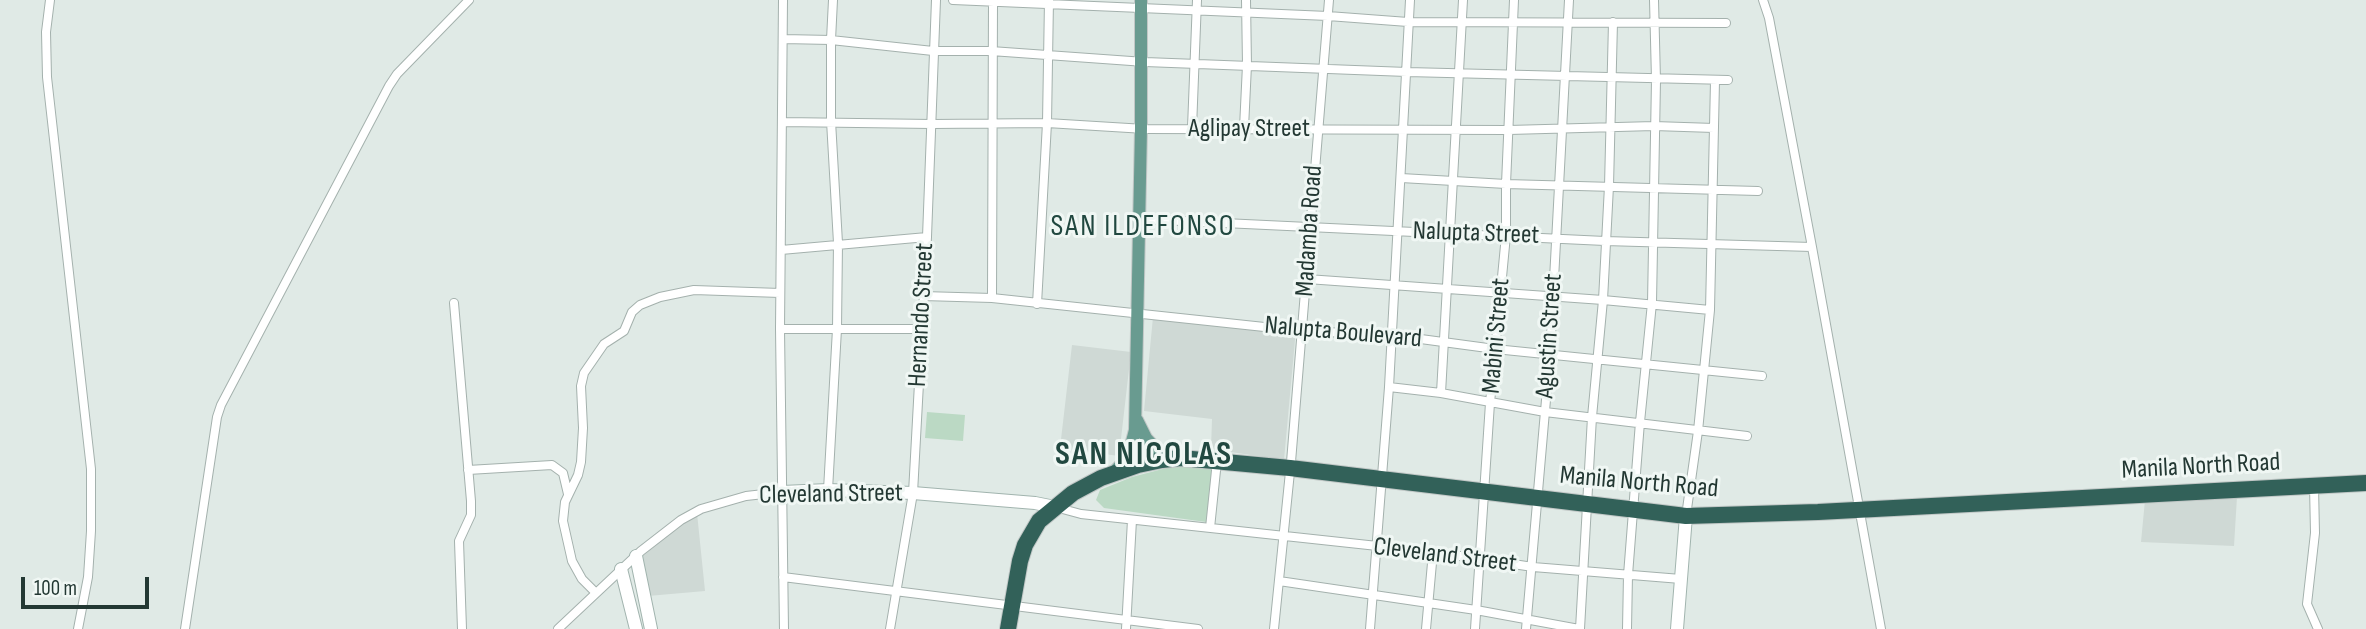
<!DOCTYPE html>
<html>
<head>
<meta charset="utf-8">
<style>
	body { margin:0 }
	#map { position:relative; width:2366px; height:629px; overflow:hidden; background:#e0eae6; font-family:"Sofia Sans Condensed",sans-serif }
	canvas { display:block }
	.scale { position:absolute; left:21px; top:577px; width:128px; height:32px; box-sizing:border-box; border:4px solid #233833; border-top:0; padding-left:9px; font-size:21px; line-height:24px; white-space:nowrap; color:#233833; -webkit-text-stroke:5px #f0f7f4; paint-order:stroke }
</style>
</head>
<body>
<div id="map">
<canvas width="2366" height="629"></canvas>
<div class="scale">100 m</div>
</div>
<script>
const g = document.querySelector('canvas').getContext('2d');
g.lineJoin = 'round';
function fillPath(path, color) { g.fillStyle = color; g.fill(path, 'evenodd'); }
const shape = rows => new Path2D(rows.map(r => 'M' + r).join(''));
function strokePath(path, color, width, dash) { g.strokeStyle = color; g.lineWidth = width; g.lineCap = dash ? 'butt' : 'round'; g.setLineDash(dash || []); g.stroke(path); }
function write(font, color, halo, rows, align = 'center') {
  g.font = font + ' "Sofia Sans Condensed",sans-serif'; g.lineWidth = 6; g.setLineDash([]); g.textBaseline = 'middle'; g.strokeStyle = halo; g.fillStyle = color; for (const [text, x, y, turn = 0] of rows) {
    g.save(); g.translate(x, y); g.rotate((+turn || 0) * Math.PI / 180); g.textAlign = isNaN(turn) ? turn : align; if (halo) g.strokeText(text, 0, 0); g.fillText(text, 0, 0); g.restore();
  }
}
const built = shape([
	[1153,317,1296,329,1284,460,1211,449,1212,419,1144,411],
	[1072,345,1131,352,1119,456,1060,448],
	[2237,497,2234,546,2141,542,2145,500],
	[697,513,705,591,648,596,643,556,684,521]
]);
const green = shape([
	[927,412,965,415,963,441,925,438],
	[1178,465,1213,467,1206,522,1104,508,1096,500,1100,490,1132,477]
]);
const street = shape([
	[50,0,46,32,47,77,91,469,91,531,88,577,78,629],
	[783,0,780,329,784,629],
	[953,0,1328,16,1408,22,1726,23],
	[1763,0,1769,18,1812,247,1881,629],
	[783,39,831,40,933,51,991,51,1145,62,1407,72,1728,80],
	[783,122,932,124,1047,123,1145,129,1509,130,1654,126,1714,128],
	[1192,128,1197,0],
	[1244,128,1247,65,1246,0],
	[1401,178,1506,184,1758,191],
	[1139,219,1605,241,1812,247],
	[781,250,927,237],
	[1307,279,1603,300,1710,310],
	[923,296,992,298,1302,331,1391,335,1495,349,1762,376],
	[992,298,993,0],
	[454,303,471,501,471,515,459,541,462,629],
	[1037,304,1047,123,1049,0],
	[780,329,922,329],
	[1389,387,1441,393,1545,412,1747,436],
	[1441,393,1463,0],
	[468,470,552,465,563,473,568,494],
	[2314,486,2315,533,2307,604,2318,629],
	[828,490,837,329,838,243,831,121,831,40,833,0],
	[1055,507,1081,514,1433,552,1533,567,1681,579],
	[1686,516,1698,431,1710,310,1715,81],
	[1210,528,1217,461],
	[783,577,1198,629],
	[1279,581,1476,610,1579,629],
	[595,592,582,579,572,561,563,521,565,502,578,475,581,462,583,428,581,386,584,373,604,344,624,331,632,312,640,305,660,297,694,290,780,293],
	[185,629,217,417,221,405,389,86,397,74,469,0],
	[558,629,641,551,681,520,701,509,746,496,782,492],
	[890,629,913,493,927,237,936,0],
	[1126,629,1132,520],
	[1274,629,1291,462,1329,0],
	[1370,629,1389,387,1410,0],
	[1426,629,1433,552],
	[1475,629,1490,403,1506,235,1506,184,1514,0],
	[1526,629,1550,354,1569,0],
	[1580,629,1592,417,1603,300,1609,186,1613,22],
	[1627,629,1628,575,1640,422,1652,303,1656,80,1654,0]
]);
const secondary = shape([
	[782,492,828,490,913,493,1035,503,1055,507],
	[636,556,651,629],
	[621,569,636,629],
	[1677,629,1686,516]
]);
const primary = shape([
	[1137,420,1146,438,1160,453,1171,459],
	[1114,472,1128,457,1135,430,1141,128,1141,0]
]);
const highway = shape([
	[1008,629,1020,561,1025,545,1039,521,1073,493,1101,478,1138,465,1162,460,1181,458,1290,468,1686,516,1818,512,2366,483]
]);
const streetNames = [
	["Aglipay Street",1249,129],
	["Madamba Road",1310,231,-86],
	["Nalupta Street",1476,234,2],
	["Hernando Street",922,315,-87],
	["Nalupta Boulevard",1343,333,5],
	["Mabini Street",1497,336,-85],
	["Agustin Street",1550,336,-86],
	["Manila North Road",2201,467,-3],
	["Manila North Road",1639,483,5],
	["Cleveland Street",831,495,-1],
	["Cleveland Street",1445,556,7]
];
const quarterNames = [
	["SAN ILDEFONSO",1143,227]
];
const districtNames = [
	["SAN NICOLAS",1144,456]
];
fillPath(built, '#cfd9d5');
fillPath(green, '#bbd9c4');
strokePath(street, '#a4b1ad', 10);
strokePath(secondary, '#a1b4ae', 14);
strokePath(primary, '#c1c7c6', 14);
strokePath(highway, '#c1c7c6', 18);
strokePath(street, '#fff', 8);
strokePath(secondary, '#fff', 12);
strokePath(primary, '#699b90', 12);
strokePath(highway, '#326159', 16);
write('26px', '#233833', '#f0f7f4', streetNames);
g.letterSpacing = '2px';
write('30px', '#214840', '#f0f7f4', quarterNames);
g.letterSpacing = '0px';
g.letterSpacing = '2px';
write('bold 33px', '#214840', '#f0f7f4', districtNames);
g.letterSpacing = '0px';
</script>
</body>
</html>
